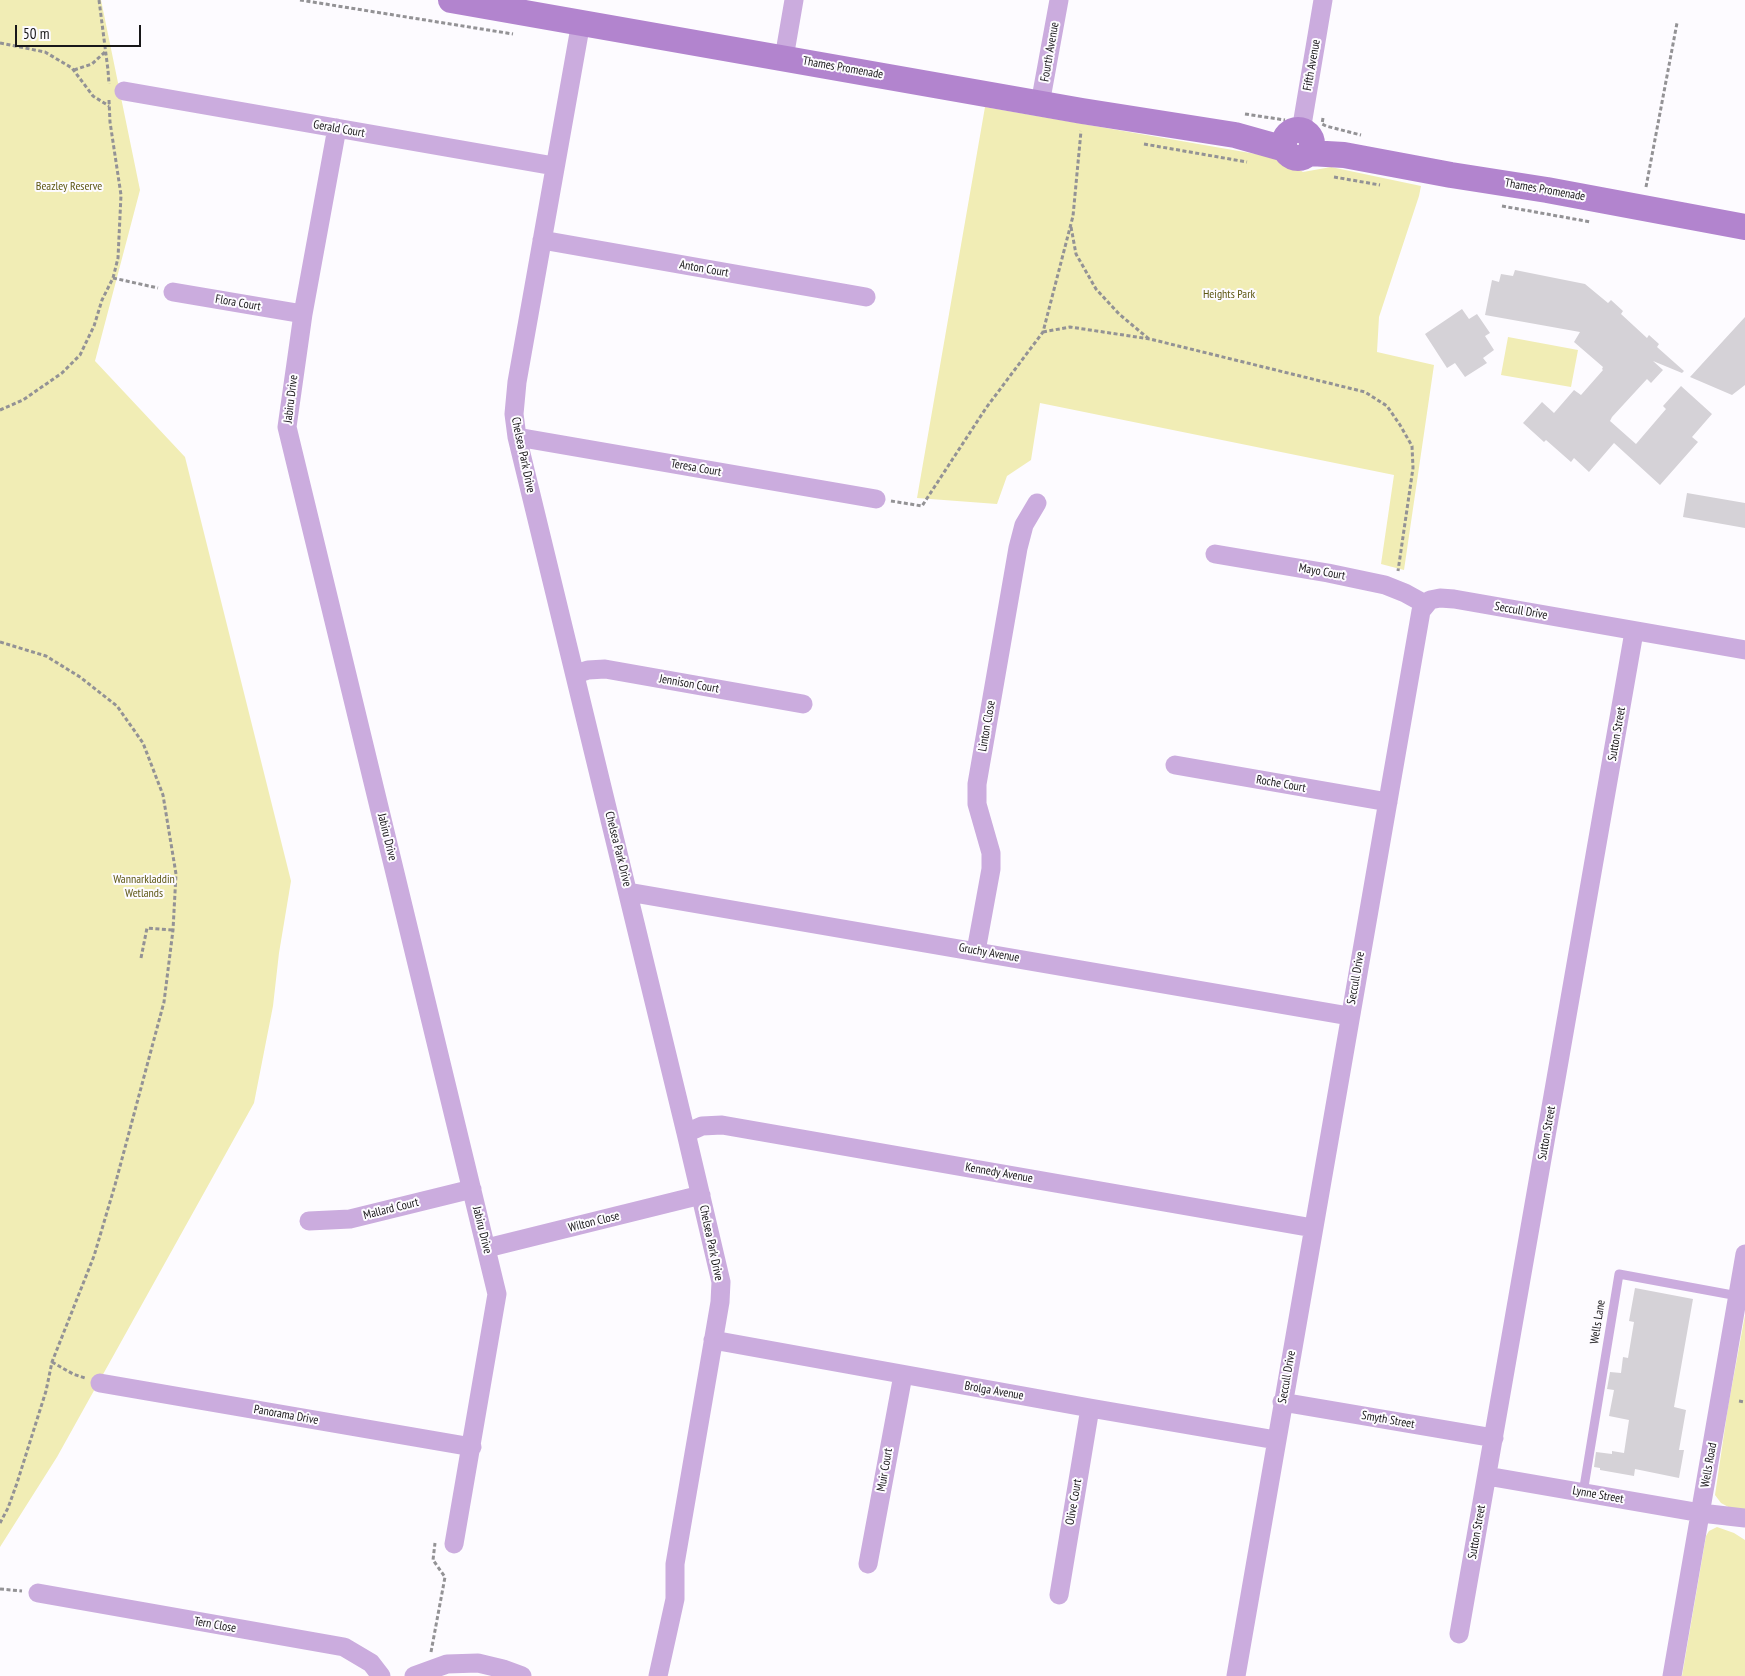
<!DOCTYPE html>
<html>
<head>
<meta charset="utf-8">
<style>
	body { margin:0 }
	#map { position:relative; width:1745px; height:1676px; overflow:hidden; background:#fdfbff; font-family:"PT Sans Narrow",sans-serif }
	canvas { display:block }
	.scale { position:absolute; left:15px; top:25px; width:126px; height:22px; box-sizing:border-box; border:2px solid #181719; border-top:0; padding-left:6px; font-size:15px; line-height:18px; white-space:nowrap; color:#181719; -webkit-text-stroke:4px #fdfbff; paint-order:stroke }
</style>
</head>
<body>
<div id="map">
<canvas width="1745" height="1676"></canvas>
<div class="scale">50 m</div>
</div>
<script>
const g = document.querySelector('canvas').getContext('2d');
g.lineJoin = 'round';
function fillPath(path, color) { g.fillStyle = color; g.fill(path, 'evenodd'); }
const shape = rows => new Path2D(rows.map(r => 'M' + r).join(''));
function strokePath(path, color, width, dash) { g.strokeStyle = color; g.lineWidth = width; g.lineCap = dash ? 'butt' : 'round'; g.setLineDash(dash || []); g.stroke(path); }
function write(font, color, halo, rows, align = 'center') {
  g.font = font + ' "PT Sans Narrow",sans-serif'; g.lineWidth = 4; g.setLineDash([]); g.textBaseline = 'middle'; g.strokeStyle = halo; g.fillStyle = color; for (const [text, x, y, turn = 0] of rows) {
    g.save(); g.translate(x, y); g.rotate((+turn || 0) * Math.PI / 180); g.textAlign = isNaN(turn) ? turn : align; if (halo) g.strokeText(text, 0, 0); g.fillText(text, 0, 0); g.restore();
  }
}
const green = shape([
	[0,0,101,0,140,190,95,361,185,457,291,881,279,953,273,1006,254,1103,57,1457,0,1547],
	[985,107,1279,158,1303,172,1331,167,1421,186,1419,196,1379,317,1377,352,1434,365,1404,570,1381,564,1394,475,1040,403,1031,460,1007,476,997,504,917,498],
	[1508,337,1578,350,1571,387,1501,375],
	[1745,1315,1745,1512,1734,1510,1721,1503,1715,1495,1728,1407],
	[1717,1527,1734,1533,1745,1540,1745,1676,1682,1676,1706,1536,1709,1531]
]);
const building = shape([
	[1515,270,1585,284,1608,303,1611,300,1623,311,1621,314,1647,338,1649,335,1659,344,1657,347,1684,371,1682,373,1653,361,1663,370,1651,383,1647,379,1612,417,1610,421,1636,444,1666,409,1663,406,1681,386,1712,414,1692,437,1698,442,1660,485,1614,443,1589,472,1574,458,1571,462,1546,440,1544,442,1523,423,1542,402,1554,413,1574,390,1581,395,1603,370,1602,369,1603,367,1574,342,1580,332,1485,315,1492,280,1499,282,1501,274,1513,276],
	[1462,309,1469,319,1477,314,1490,333,1485,336,1494,350,1483,358,1487,363,1465,377,1455,363,1447,368,1425,334],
	[1745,317,1745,385,1732,395,1690,377],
	[1687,493,1745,503,1745,528,1683,517],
	[1635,1288,1693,1299,1674,1407,1686,1410,1679,1450,1684,1450,1679,1478,1635,1469,1634,1476,1600,1470,1600,1468,1594,1467,1596,1452,1612,1454,1612,1451,1624,1453,1629,1420,1609,1416,1614,1390,1607,1389,1610,1372,1621,1373,1623,1357,1628,1358,1634,1322,1629,1321]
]);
const path = shape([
	[99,0,108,70,109,84],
	[300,0,513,34],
	[0,43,45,52,72,68,93,96,109,106],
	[74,70,92,64,106,51],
	[1245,114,1285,120],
	[1323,118,1322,124,1326,126,1361,135],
	[1144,144,1247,162],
	[1334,177,1380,185],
	[1646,187,1677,23],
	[1502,206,1591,222],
	[1071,227,1076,254,1096,289,1119,314,1149,339],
	[113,278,158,288],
	[1043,332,1070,327,1150,339,1365,392,1387,406,1400,425,1412,446,1413,468,1398,571],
	[0,410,23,400,62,373,80,355,94,326,102,300,113,278,118,258,121,195,110,122,109,100],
	[891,501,922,506,986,408,1043,332,1073,216,1081,131],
	[0,642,46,656,80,677,117,706,143,743,163,795,176,874,173,930,164,1002,115,1185,94,1256,52,1362,46,1391,17,1483,8,1508,0,1523],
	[141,958,147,928,173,930],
	[52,1362,73,1374,85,1378],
	[1739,1401,1745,1402],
	[0,1589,22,1591],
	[431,1652,445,1577,433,1560,435,1543]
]);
const lane = shape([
	[1583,1493,1619,1274,1738,1296]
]);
const street = shape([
	[581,22,517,382,514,414,517,437,686,1133,721,1282,720,1302,675,1564,675,1599,658,1676],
	[784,58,794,0],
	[124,91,554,166],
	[1040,104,1059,0],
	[337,128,303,314,287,427,497,1294,454,1544],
	[1301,131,1323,0],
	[542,240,866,297],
	[173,292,303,314],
	[517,437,876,499],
	[1215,554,1328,573,1385,585,1405,593,1425,604],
	[576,674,588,670,605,669,803,704],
	[1175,765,1388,802],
	[628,892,1349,1016],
	[976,951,991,869,991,853,977,804,977,784,1018,548,1024,525,1037,503],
	[686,1133,702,1126,722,1125,1313,1228],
	[309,1221,350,1219,472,1189],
	[487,1248,701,1195],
	[713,1340,1090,1408,1276,1440],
	[100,1383,472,1447],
	[1282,1402,1494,1438],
	[1487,1476,1701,1513,1745,1518],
	[868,1564,903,1375],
	[38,1593,344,1647,371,1663,381,1676],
	[1059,1595,1090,1408],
	[1459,1634,1634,632],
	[414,1676,447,1664,478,1663,503,1669,522,1676],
	[1236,1676,1421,611,1430,600,1440,598,1454,599,1745,650],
	[1672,1676,1745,1254]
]);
const secondary = shape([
	[451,0,1082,111,1235,135,1285,149],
	'1284 144a14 14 0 1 1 28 0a14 14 0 1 1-28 0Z',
	[1309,153,1344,155,1451,175,1547,190,1745,227]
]);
const streetNames = [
	["Fourth Avenue",1050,52,-80],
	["Fifth Avenue",1312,65,-80],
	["Thames Promenade",843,68,10],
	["Gerald Court",339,129,10],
	["Thames Promenade",1545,190,10],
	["Anton Court",704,269,10],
	["Flora Court",238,303,10],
	["Jabiru Drive",291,399,-83],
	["Chelsea Park Drive",523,455,78],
	["Teresa Court",696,468,10],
	["Mayo Court",1322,572,10],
	["Seccull Drive",1521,611,10],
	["Jennison Court",689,684,10],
	["Linton Close",987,726,-80],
	["Sutton Street",1617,734,-80],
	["Roche Court",1281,784,10],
	["Jabiru Drive",387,837,76],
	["Chelsea Park Drive",618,849,76],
	["Gruchy Avenue",989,953,10],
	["Seccull Drive",1356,978,-80],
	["Sutton Street",1547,1133,-80],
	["Kennedy Avenue",999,1173,10],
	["Mallard Court",391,1209,-14],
	["Wilton Close",594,1222,-14],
	["Jabiru Drive",482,1230,76],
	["Chelsea Park Drive",711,1243,78],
	["Wells Lane",1598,1322,-81],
	["Seccull Drive",1287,1377,-80],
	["Brolga Avenue",994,1391,10],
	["Panorama Drive",286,1415,10],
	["Smyth Street",1388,1420,10],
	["Wells Road",1709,1465,-80],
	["Muir Court",885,1470,-80],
	["Lynne Street",1598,1495,10],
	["Olive Court",1074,1502,-80],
	["Sutton Street",1477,1532,-80],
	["Tern Close",215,1625,10]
];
const parkNames = [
	["Beazley Reserve",69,187],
	["Heights Park",1229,295],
	["Wannarkladdin",144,880],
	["Wetlands",144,894]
];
fillPath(green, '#f1edb5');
fillPath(building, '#d5d2d7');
strokePath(path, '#939295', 3, [4, 2.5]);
strokePath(lane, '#cbacde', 9);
strokePath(street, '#cbacde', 19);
strokePath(secondary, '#b284ce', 26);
write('12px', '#181719', '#fdfbff', streetNames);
write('12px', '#5e5815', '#fdfbff', parkNames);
</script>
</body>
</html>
